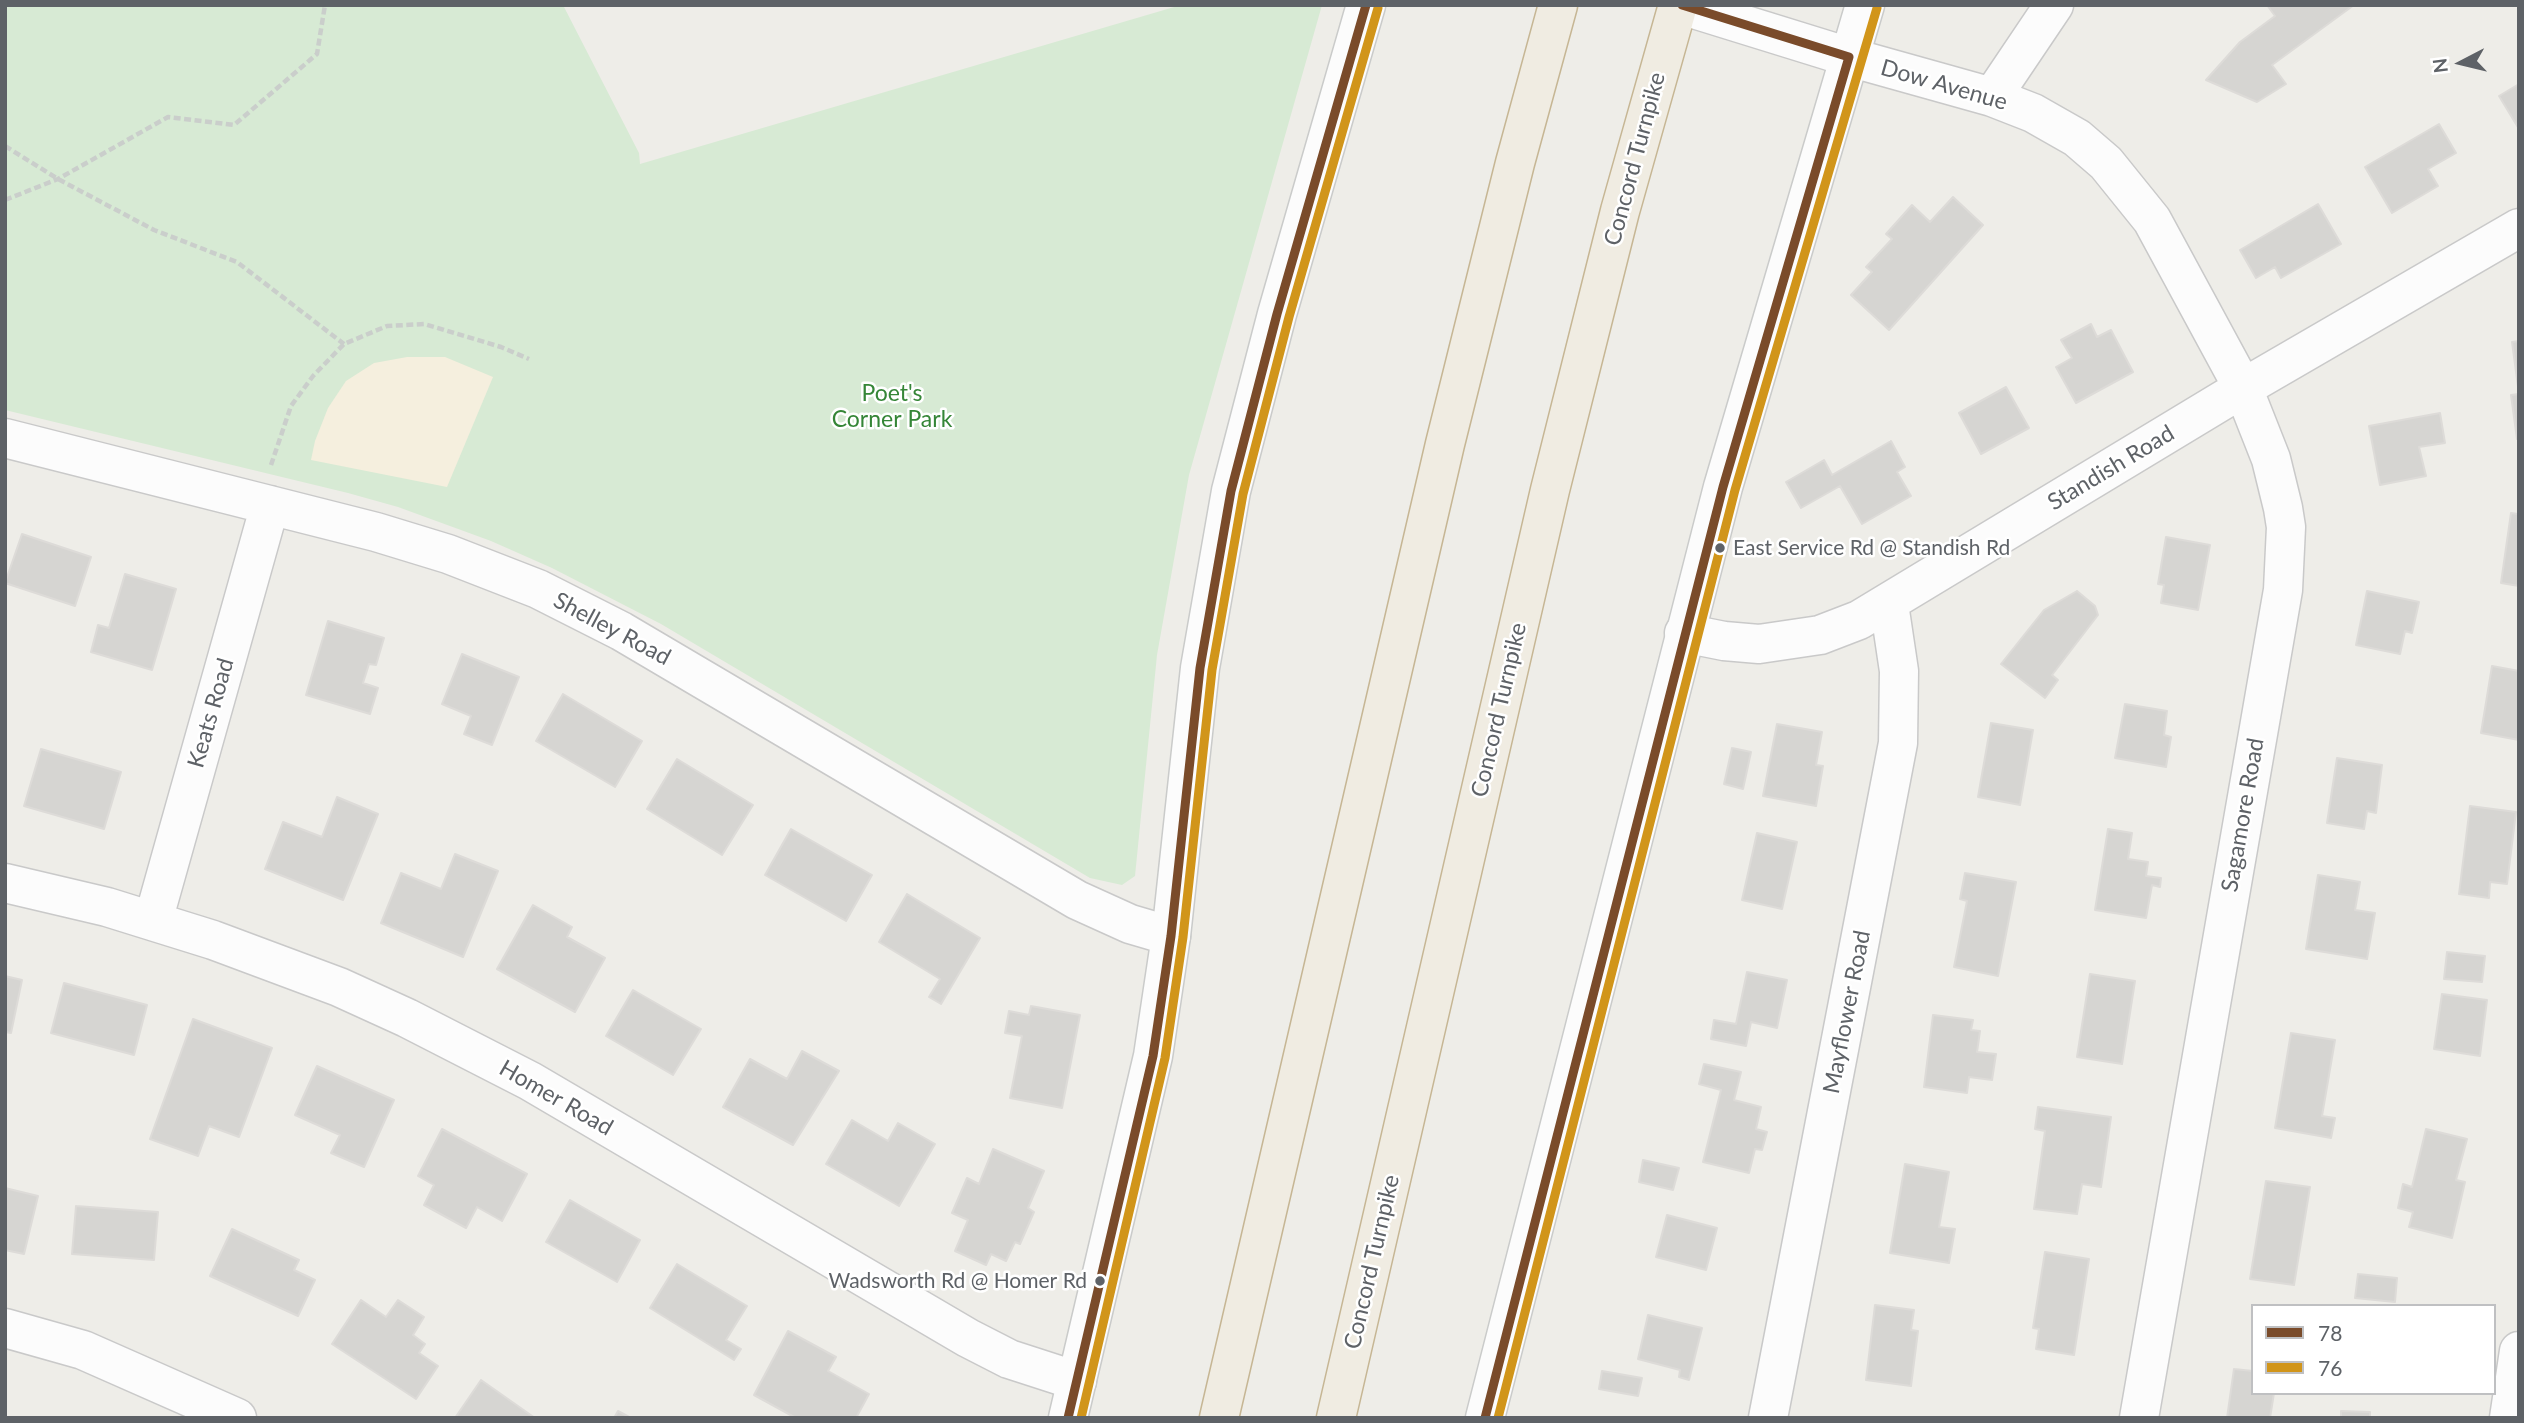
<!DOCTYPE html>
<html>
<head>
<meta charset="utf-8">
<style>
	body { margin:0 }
	#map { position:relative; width:2524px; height:1423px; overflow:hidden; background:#eeede8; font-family:Lato,sans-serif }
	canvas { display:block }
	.frame { position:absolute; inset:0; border:7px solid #5e6267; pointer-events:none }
	.legend { position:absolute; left:2251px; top:1304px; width:245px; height:91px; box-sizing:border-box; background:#fff; border:2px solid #bfc0c2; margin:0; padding:9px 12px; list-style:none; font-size:21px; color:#5e6267 }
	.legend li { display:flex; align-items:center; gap:14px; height:35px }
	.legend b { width:35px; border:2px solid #bfc0c2 }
	.north { position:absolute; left:2426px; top:28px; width:70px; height:70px; -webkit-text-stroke:5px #fff; paint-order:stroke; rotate:263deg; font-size:19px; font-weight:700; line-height:28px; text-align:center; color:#5e6267 }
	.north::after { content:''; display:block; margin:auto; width:24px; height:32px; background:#5e6267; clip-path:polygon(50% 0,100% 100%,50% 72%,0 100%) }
</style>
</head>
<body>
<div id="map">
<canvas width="2524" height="1423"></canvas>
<div class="frame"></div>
<ul class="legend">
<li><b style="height:9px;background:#7a4b2a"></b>78</li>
<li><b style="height:9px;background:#d1951a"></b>76</li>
</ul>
<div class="north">N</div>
</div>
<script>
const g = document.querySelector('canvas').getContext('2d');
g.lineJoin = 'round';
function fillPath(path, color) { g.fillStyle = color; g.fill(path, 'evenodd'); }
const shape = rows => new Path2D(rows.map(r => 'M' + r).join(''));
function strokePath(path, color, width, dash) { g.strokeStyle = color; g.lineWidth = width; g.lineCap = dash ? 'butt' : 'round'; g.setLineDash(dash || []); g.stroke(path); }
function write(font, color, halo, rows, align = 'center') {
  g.font = font + ' Lato,sans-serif'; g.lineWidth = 5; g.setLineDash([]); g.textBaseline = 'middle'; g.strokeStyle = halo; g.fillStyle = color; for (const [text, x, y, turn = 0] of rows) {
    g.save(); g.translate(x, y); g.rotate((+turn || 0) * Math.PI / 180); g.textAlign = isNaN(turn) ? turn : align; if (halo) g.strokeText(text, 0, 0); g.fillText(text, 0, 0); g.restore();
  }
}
const green = shape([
	[5,5,563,5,639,153,640,164,1181,5,1322,5,1189,475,1157,655,1135,876,1122,885,1090,878,661,624,552,568,491,541,398,507,348,493,5,410]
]);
const sand = shape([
	[407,357,445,357,493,377,447,487,311,460,315,441,328,408,346,381,374,363]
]);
const building = shape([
	[2267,5,2354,5,2272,65,2286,84,2257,102,2206,80,2240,42,2275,16,2267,5],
	[2519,84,2519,129,2499,96,2519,84],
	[2439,124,2456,153,2428,169,2438,186,2392,213,2365,167,2439,124],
	[1953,197,1983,225,1889,330,1851,295,1872,272,1866,267,1892,239,1886,234,1912,205,1930,222,1953,197],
	[2318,204,2341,244,2281,278,2275,267,2256,278,2240,250,2318,204],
	[2091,324,2097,337,2111,330,2133,372,2076,403,2056,367,2072,358,2061,340,2091,324],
	[2519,341,2519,394,2512,342,2519,341],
	[2006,387,2029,428,1981,454,1959,413,2006,387],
	[2519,394,2519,438,2517,439,2511,395,2519,394],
	[2440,413,2445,443,2419,447,2426,476,2380,485,2369,426,2440,413],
	[1891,441,1905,467,1897,472,1911,496,1862,524,1840,486,1801,508,1786,482,1824,460,1832,475,1891,441],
	[2519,509,2519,586,2501,583,2511,513,2518,514,2519,509],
	[22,534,91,557,75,606,5,583,22,534],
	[2166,537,2210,545,2198,610,2161,603,2164,585,2158,584,2166,537],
	[125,574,176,589,152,670,91,652,98,625,109,628,125,574],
	[2077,591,2095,606,2098,615,2052,675,2058,680,2045,698,2001,664,2044,610,2077,591],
	[2367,591,2419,602,2412,633,2405,631,2400,654,2356,645,2367,591],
	[328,621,384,638,376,665,369,664,363,683,378,688,370,714,306,695,328,621],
	[462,654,519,677,492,745,464,734,471,716,442,704,462,654],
	[2492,666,2519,671,2519,740,2481,733,2492,666],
	[563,694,642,741,615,787,536,741,563,694],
	[2125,704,2167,711,2164,735,2171,737,2166,767,2115,758,2125,704],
	[1991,723,2033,730,2020,805,1978,797,1991,723],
	[1777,724,1822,732,1816,765,1823,766,1816,806,1763,796,1777,724],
	[1732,748,1751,752,1743,789,1724,784,1732,748],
	[41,749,121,772,104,829,24,806,41,749],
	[2337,758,2382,765,2376,813,2367,811,2364,829,2327,823,2337,758],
	[677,759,753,805,722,855,647,809,677,759],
	[337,797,378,814,343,900,265,869,283,822,322,837,337,797],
	[2470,806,2516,812,2507,884,2490,882,2489,898,2459,894,2470,806],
	[791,829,872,875,846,921,765,875,791,829],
	[2108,829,2132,833,2128,859,2148,862,2146,876,2161,878,2160,887,2152,885,2146,918,2095,910,2108,829],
	[1757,833,1797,842,1782,909,1742,900,1757,833],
	[455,854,498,871,463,957,381,923,401,873,441,889,455,854],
	[1965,873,2016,882,1998,976,1954,967,1967,901,1960,899,1965,873],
	[2318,875,2360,882,2355,910,2375,913,2367,959,2306,949,2318,875],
	[907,894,980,938,941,1004,929,997,940,979,879,942,907,894],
	[533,905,572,927,567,937,605,958,575,1012,497,969,533,905],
	[2447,952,2485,956,2482,982,2444,979,2447,952],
	[1747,972,1787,980,1777,1028,1751,1022,1746,1046,1711,1039,1714,1020,1736,1024,1747,972],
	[2090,974,2135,981,2122,1064,2077,1057,2090,974],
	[5,976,22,980,11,1033,5,1032,5,976],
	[64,983,147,1005,134,1055,51,1033,64,983],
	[633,990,701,1029,673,1075,606,1036,633,990],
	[2442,994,2487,1000,2480,1056,2434,1049,2442,994],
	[1031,1006,1080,1015,1062,1108,1010,1098,1022,1036,1005,1033,1009,1011,1029,1015,1031,1006],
	[1933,1015,1973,1020,1971,1030,1980,1031,1977,1052,1996,1054,1992,1080,1969,1077,1967,1093,1924,1087,1933,1015],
	[193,1019,272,1048,239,1137,209,1126,198,1156,150,1139,193,1019],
	[2291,1033,2335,1040,2322,1116,2335,1118,2331,1138,2275,1128,2291,1033],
	[802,1051,839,1071,793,1145,723,1107,750,1059,787,1079,802,1051],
	[1704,1064,1741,1072,1734,1100,1761,1107,1756,1129,1767,1132,1762,1150,1755,1149,1749,1173,1703,1162,1721,1090,1699,1084,1704,1064],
	[317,1066,394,1100,364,1167,331,1153,340,1135,295,1115,317,1066],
	[2038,1107,2111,1117,2101,1187,2082,1184,2077,1214,2034,1209,2045,1131,2035,1129,2038,1107],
	[852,1120,888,1141,898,1123,935,1144,899,1206,826,1164,852,1120],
	[442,1129,527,1174,502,1221,477,1207,466,1228,424,1205,434,1185,418,1176,442,1129],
	[2426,1129,2467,1139,2456,1180,2465,1182,2452,1238,2409,1227,2413,1212,2398,1208,2403,1184,2412,1187,2426,1129],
	[993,1149,1044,1171,1028,1208,1034,1212,1020,1244,1015,1242,1006,1261,991,1254,986,1265,955,1251,968,1220,952,1213,967,1178,979,1184,993,1149],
	[1643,1160,1679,1168,1673,1190,1639,1182,1643,1160],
	[1905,1164,1949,1172,1939,1227,1955,1229,1949,1263,1890,1253,1905,1164],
	[2266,1181,2310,1187,2294,1285,2250,1279,2266,1181],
	[5,1188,38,1196,24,1254,5,1250,5,1188],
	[570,1200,640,1240,617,1282,546,1242,570,1200],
	[76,1206,158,1212,154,1260,72,1254,76,1206],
	[1667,1215,1717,1228,1706,1270,1656,1257,1667,1215],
	[232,1229,299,1260,294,1270,315,1280,298,1316,210,1276,232,1229],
	[2045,1252,2089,1259,2074,1355,2036,1349,2039,1329,2033,1328,2045,1252],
	[677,1264,747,1306,726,1340,741,1349,734,1360,650,1308,677,1264],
	[2358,1274,2397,1278,2395,1302,2355,1298,2358,1274],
	[361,1300,386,1317,398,1300,424,1317,413,1335,425,1344,419,1353,438,1366,416,1399,332,1344,361,1300],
	[1875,1305,1914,1310,1911,1330,1918,1331,1911,1386,1866,1380,1875,1305],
	[1648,1315,1702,1328,1689,1380,1679,1377,1680,1370,1638,1359,1648,1315],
	[788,1331,836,1357,828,1371,869,1394,856,1418,796,1418,754,1395,788,1331],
	[2234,1369,2253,1371,2253,1393,2274,1393,2270,1418,2227,1418,2234,1369],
	[1602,1371,1642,1378,1638,1396,1599,1389,1602,1371],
	[481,1380,535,1418,455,1418,481,1380],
	[618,1411,631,1418,614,1418,618,1411],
	[2341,1411,2370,1412,2370,1418,2341,1418,2341,1411]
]);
const path = shape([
	[5,146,58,179,154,230,237,262,344,344],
	[5,200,58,179,168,117,234,125,317,54,325,5],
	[271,465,291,406,313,376,344,344,387,326,424,324,501,347,529,359]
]);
const minor = shape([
	[1849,57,1992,97,2033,113,2077,138,2106,163,2152,220,2243,388,2271,459,2283,508,2286,527,2283,590,2139,1418],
	[1992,97,2054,5],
	[5,438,376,532,448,554,538,589,621,631,1077,900,1130,924,1171,936],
	[1684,633,1724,641,1759,644,1820,635,1859,620,2243,388,2519,228],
	[5,883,107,907,213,940,339,987,407,1018,530,1081,968,1338,1009,1359,1077,1381],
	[153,921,270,505],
	[5,1328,83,1350,237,1418],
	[1768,1418,1898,743,1899,671,1889,604],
	[2509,1418,2519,1351]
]);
const tertiary = shape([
	[1681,5,1849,57]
]);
const secondary = shape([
	[1068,1418,1153,1056,1171,936,1200,668,1231,491,1277,314,1366,5],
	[1485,1418,1723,487,1865,5]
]);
const motorway = shape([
	[1219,1418,1445,444,1515,163,1558,5],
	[1336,1418,1550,490,1620,211,1678,5]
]);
const bus1 = shape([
	[1068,1418,1153,1056,1171,936,1200,668,1231,491,1277,314,1366,5],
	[1485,1418,1723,487,1849,57,1682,5]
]);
const bus2 = shape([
	[1081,1418,1165,1058,1183,937,1212,670,1243,494,1289,317,1378,8],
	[1498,1418,1735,490,1877,8]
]);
const markers = [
	[1720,548,6,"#5e6267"],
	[1100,1281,6,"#5e6267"]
];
const busNames = [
	["East Service Rd @ Standish Rd",1733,548],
	["Wadsworth Rd @ Homer Rd",1087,1281,"right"]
];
const streetNames = [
	["Dow Avenue",1944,85,16],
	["Concord Turnpike",1635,159,-75],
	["Standish Road",2111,468,-31],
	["Shelley Road",612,629,28],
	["Concord Turnpike",1499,710,-77],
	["Keats Road",211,713,-74],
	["Sagamore Road",2243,815,-80],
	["Mayflower Road",1847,1012,-79],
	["Homer Road",556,1098,30],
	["Concord Turnpike",1372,1262,-77]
];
const parkNames = [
	["Poet's",892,394],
	["Corner Park",892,420]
];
fillPath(green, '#d7ead4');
fillPath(sand, '#f5efde');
fillPath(building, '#d6d5d2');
strokePath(building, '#dddbd8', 2);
strokePath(minor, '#c9c9c9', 41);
strokePath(tertiary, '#c9c9c9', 41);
strokePath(secondary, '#cacbca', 41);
strokePath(motorway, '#c6b694', 41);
strokePath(path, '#cacecb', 4.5, [7, 3.5]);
strokePath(minor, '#fcfcfc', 38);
strokePath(tertiary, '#fcfcfc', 38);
strokePath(secondary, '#fcfcfc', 38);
strokePath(motorway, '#f0ece2', 38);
strokePath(bus1, '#7a4b2a', 9);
strokePath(bus2, '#d1951a', 9);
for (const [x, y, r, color] of markers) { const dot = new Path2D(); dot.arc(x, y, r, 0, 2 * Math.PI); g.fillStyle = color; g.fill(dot); strokePath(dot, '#fff', 2.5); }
write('21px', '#5e6267', '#fff', busNames, 'left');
write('23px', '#5e6267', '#fff', streetNames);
write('23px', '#358637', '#fff', parkNames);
</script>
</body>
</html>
